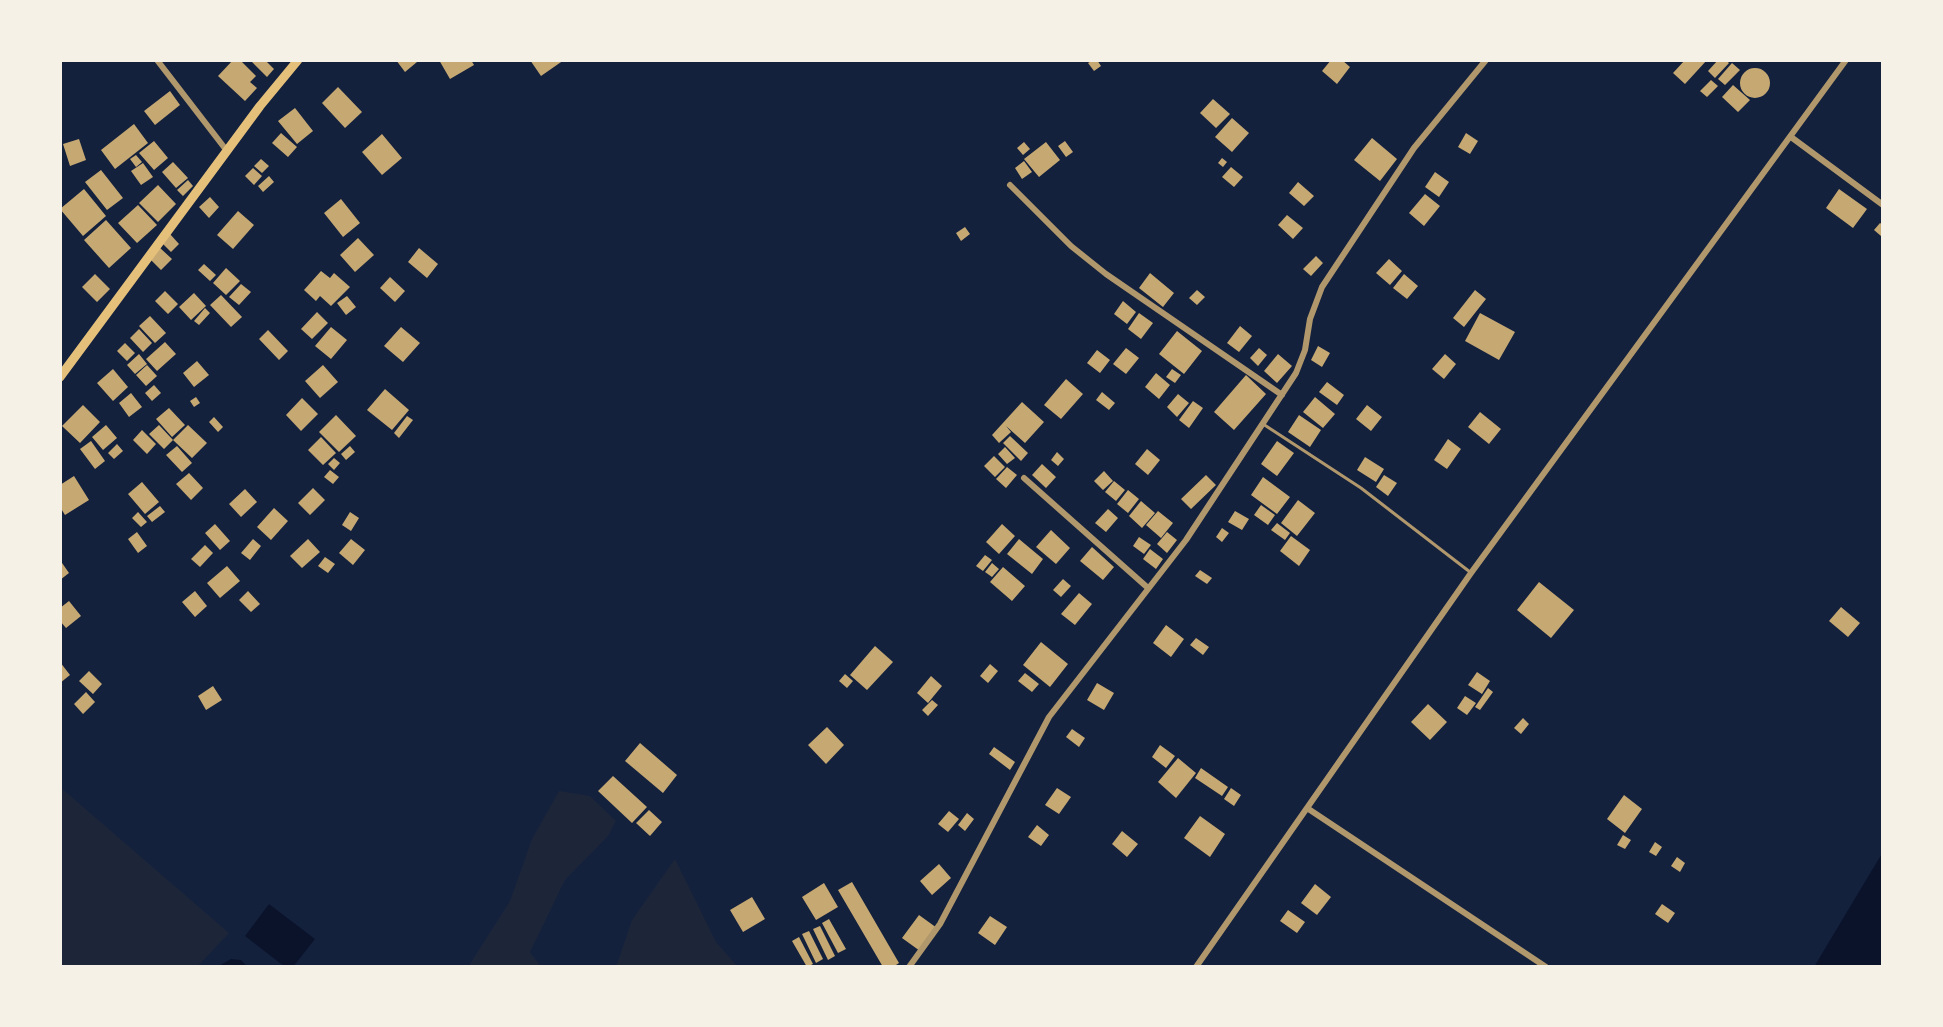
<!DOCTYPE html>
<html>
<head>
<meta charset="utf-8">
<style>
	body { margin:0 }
	#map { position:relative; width:1943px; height:1027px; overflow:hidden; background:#14213d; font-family:Overpass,sans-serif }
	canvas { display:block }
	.frame { position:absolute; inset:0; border:62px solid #f6f1e7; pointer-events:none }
</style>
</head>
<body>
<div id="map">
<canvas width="1943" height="1027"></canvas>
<div class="frame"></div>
</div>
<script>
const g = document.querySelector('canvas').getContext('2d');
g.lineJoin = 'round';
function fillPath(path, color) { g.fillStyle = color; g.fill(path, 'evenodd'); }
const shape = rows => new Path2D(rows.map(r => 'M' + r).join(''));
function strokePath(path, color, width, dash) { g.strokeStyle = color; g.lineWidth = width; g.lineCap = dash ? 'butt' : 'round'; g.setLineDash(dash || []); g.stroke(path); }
const green = shape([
	[60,787,229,933,197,967,60,967],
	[559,791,590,796,616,821,608,836,565,880,530,952,541,967,468,967,510,901,532,839],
	[675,859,716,942,738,967,616,967,632,920]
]);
const water = shape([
	[1883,852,1883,967,1814,967,1866,880],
	[269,904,315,939,293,967,285,967,245,936],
	[231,959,241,960,248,967,217,967]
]);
const building = shape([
	[233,60,240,60,256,76,250,82,257,88,245,101,218,76],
	[254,60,265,60,274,69,267,77,252,62],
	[396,60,415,60,417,62,405,72],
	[439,60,471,60,474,65,450,79],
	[530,60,564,60,541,76],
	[1093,60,1097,60,1101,66,1094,71,1088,63],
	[1331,60,1342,60,1350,67,1337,84,1322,71],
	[1685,60,1707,60,1685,84,1673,73],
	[1718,60,1726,60,1729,63,1715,78,1708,71],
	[1732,63,1740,70,1725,85,1718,79],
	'1740 83a15 15 0 1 1 30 0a15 15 0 1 1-30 0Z',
	[1711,80,1718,86,1707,97,1700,91],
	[1733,85,1750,100,1738,112,1722,97],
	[338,87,362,112,345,128,322,103],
	[170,91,180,105,155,125,144,111],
	[1213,99,1230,114,1216,128,1200,113],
	[295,108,313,131,297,144,278,121],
	[1232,118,1249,133,1232,152,1215,137],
	[134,124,148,143,115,169,101,150],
	[281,133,297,147,288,157,272,143],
	[1466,133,1478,141,1470,154,1458,147],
	[382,134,402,158,382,175,362,152],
	[1372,138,1397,159,1380,181,1354,160],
	[79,139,86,160,70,166,63,144],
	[154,141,168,158,154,170,139,153],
	[1065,141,1073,152,1066,157,1058,146],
	[1024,142,1030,149,1023,155,1017,148],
	[1046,142,1060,160,1039,177,1024,159],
	[136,155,142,162,136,167,130,159],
	[1222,158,1227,162,1223,167,1218,163],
	[261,159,269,166,262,173,254,166],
	[1024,161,1032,172,1022,179,1015,168],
	[173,162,188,178,176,188,162,172],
	[143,163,153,177,141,185,131,171],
	[1231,167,1243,177,1234,187,1222,177],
	[253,168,262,176,254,185,245,176],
	[101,170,123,198,107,210,85,182],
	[1435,172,1449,182,1439,197,1425,187],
	[269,176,274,182,263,192,258,186],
	[188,180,193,186,183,196,177,190],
	[1298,182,1314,196,1304,206,1289,193],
	[158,185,176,204,158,222,139,203],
	[84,189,106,216,83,236,60,209],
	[1839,189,1867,209,1853,228,1826,208],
	[1425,194,1440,206,1424,226,1409,213],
	[210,197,219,207,209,218,199,207],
	[341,199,360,223,343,237,324,213],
	[138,205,157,225,137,243,118,223],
	[238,211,254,225,233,249,217,235],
	[1287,215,1303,228,1293,239,1278,225],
	[106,220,131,248,109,268,84,240],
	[1880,223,1883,225,1881,236,1874,230],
	[965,227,970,234,961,241,956,233],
	[170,234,179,244,171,252,161,242],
	[358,238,374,255,355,272,340,255],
	[159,247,172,259,161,270,149,258],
	[419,248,438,264,427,278,408,262],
	[1316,256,1323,263,1311,276,1303,269],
	[1389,259,1402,271,1390,285,1376,273],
	[204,264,216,275,210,281,198,270],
	[226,268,240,281,226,295,213,283],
	[321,271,330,278,334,273,350,287,331,306,320,296,316,301,304,290],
	[1150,273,1174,293,1163,307,1139,288],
	[95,274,110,289,97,302,82,287],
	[1404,274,1418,286,1407,299,1393,288],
	[390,277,405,291,395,302,380,288],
	[241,284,251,292,239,305,229,297],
	[1197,290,1205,297,1197,305,1189,298],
	[1475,290,1486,299,1464,327,1453,318],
	[165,291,178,304,168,314,155,301],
	[194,293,206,306,191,320,179,307],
	[221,295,242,317,231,327,210,305],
	[347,296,356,307,346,315,337,303],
	[1123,301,1136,312,1127,324,1114,314],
	[205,308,210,313,199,325,194,321],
	[317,312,328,323,312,339,301,329],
	[1139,313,1153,323,1141,339,1128,329],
	[1480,313,1515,332,1499,360,1465,341],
	[150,316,166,333,155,343,139,326],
	[1240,326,1252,336,1239,352,1227,343],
	[331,327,347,340,331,359,315,346],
	[401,327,420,343,403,362,384,346],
	[139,329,152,343,143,352,130,338],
	[268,330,288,351,279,360,259,339],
	[1177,331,1202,351,1184,374,1159,354],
	[165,342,176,354,157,371,146,359],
	[125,343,135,353,127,361,117,351],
	[1318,346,1330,353,1322,367,1311,360],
	[1126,348,1139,358,1126,374,1113,364],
	[1259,348,1267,355,1258,366,1250,358],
	[1097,350,1110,360,1100,373,1087,363],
	[139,354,147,364,135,374,127,365],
	[1278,354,1292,366,1277,383,1264,371],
	[1445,354,1456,364,1444,379,1432,369],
	[197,361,209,375,194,387,183,373],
	[147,365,157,376,146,386,136,375],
	[323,365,338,382,320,398,305,381],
	[113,369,128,387,113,401,97,383],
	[1172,369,1181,375,1175,383,1166,377],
	[1156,373,1170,385,1159,399,1145,387],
	[1246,375,1266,394,1234,430,1214,412],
	[1066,379,1083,394,1061,419,1044,405],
	[1327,382,1344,395,1337,405,1319,392],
	[154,385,161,393,152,401,145,393],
	[385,389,409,410,392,430,367,410],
	[1102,392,1115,403,1109,410,1096,400],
	[131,393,142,407,129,417,119,403],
	[1178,394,1189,403,1177,417,1167,407],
	[196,397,200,403,194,407,190,401],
	[1315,397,1335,414,1323,428,1303,412],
	[302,398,318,414,301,431,286,415],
	[1193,401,1203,408,1189,428,1179,420],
	[1022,402,1044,422,1025,443,1006,426,1011,432,999,443,992,435],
	[83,405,100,422,80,443,62,426],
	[1367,405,1382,417,1371,431,1356,419],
	[169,408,185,425,172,437,156,419],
	[1480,412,1501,429,1489,444,1468,427],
	[336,415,356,436,339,452,319,432],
	[1299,415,1321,430,1310,447,1288,432],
	[407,416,413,420,399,438,394,433],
	[214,417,223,427,218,432,209,422],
	[106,425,117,438,103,450,92,437],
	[159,425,173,440,164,449,149,434],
	[188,425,207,443,192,458,173,440],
	[142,430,156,444,147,454,133,440],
	[1010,436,1028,453,1021,461,1003,443],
	[321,437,336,453,323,465,308,450],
	[1448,439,1461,449,1447,469,1434,460],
	[91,441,105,461,95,469,80,449],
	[1277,441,1294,453,1277,476,1261,464],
	[117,444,123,451,114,459,108,453],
	[177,446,192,463,182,472,166,455],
	[350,446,355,452,346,460,341,454],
	[1005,447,1015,458,1007,464,998,454],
	[1147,449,1160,460,1148,475,1135,464],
	[1057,452,1064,459,1058,466,1051,460],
	[994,456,1005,467,995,477,984,466],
	[1365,457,1384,469,1376,482,1357,470],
	[334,458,340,463,334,470,328,464],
	[1042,464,1056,477,1046,488,1032,475],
	[1007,467,1017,475,1006,488,996,479],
	[330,470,339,477,333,484,324,477],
	[1104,471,1113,481,1103,490,1094,481],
	[189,473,203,488,191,500,176,484],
	[1206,475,1216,485,1191,509,1181,499],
	[1384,475,1397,483,1388,496,1376,487],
	[74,476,89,500,65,515,60,507,60,485],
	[1263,477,1290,497,1277,514,1251,495],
	[1114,481,1125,490,1116,501,1105,492],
	[142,482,159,502,145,514,128,494],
	[313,488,325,500,310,515,298,503],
	[245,489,257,502,241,517,229,504],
	[1128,490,1139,499,1128,513,1117,504],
	[1298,500,1315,513,1297,536,1281,523],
	[1141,501,1155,513,1142,528,1129,516],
	[1261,505,1275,515,1268,525,1254,515],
	[160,506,165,512,152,522,147,516],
	[274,508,288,521,271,540,257,527],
	[1108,509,1118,518,1106,532,1095,523],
	[1158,511,1173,523,1161,538,1146,525],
	[1235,511,1249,519,1242,530,1228,522],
	[138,512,147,522,141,527,132,518],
	[350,512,359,518,351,531,342,525],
	[1277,523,1290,533,1285,540,1271,530],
	[215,524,230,541,220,550,205,533],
	[1002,524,1015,536,999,554,986,542],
	[1222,528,1229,533,1222,542,1216,537],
	[1051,530,1070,548,1056,564,1036,547],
	[137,532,147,546,138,553,128,539],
	[1167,532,1177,540,1167,553,1157,544],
	[1291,536,1310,550,1299,566,1280,551],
	[1139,537,1151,545,1144,554,1133,546],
	[253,539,261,546,250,560,241,553],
	[308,539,320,552,302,568,290,556],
	[351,539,365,550,353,565,339,553],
	[1019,539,1043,559,1032,574,1007,554],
	[205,545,213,553,200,567,191,559],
	[1092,547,1114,567,1103,580,1080,561],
	[1150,549,1163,559,1156,569,1143,559],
	[985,555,992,560,983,571,976,566],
	[325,557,335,564,328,573,318,566],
	[60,560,69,573,60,580],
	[992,563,999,569,992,577,985,572],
	[227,566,240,581,220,598,207,583],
	[1003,567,1025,586,1012,601,990,582],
	[1200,570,1212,578,1207,584,1195,576],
	[1063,579,1071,586,1061,597,1053,590],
	[1539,582,1574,610,1551,638,1517,610],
	[195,591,207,606,195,617,182,602],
	[248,591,260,604,251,612,239,600],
	[1079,593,1092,604,1075,625,1061,614],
	[69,601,81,616,66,628,60,621,60,608],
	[1841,607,1860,623,1848,637,1829,621],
	[1166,625,1184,639,1171,657,1153,643],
	[1196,638,1209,647,1203,655,1190,645],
	[1041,642,1068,664,1050,687,1023,665],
	[875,646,893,662,867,690,850,675],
	[60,662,70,675,60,683],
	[990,664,998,671,988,683,980,676],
	[89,671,102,684,93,694,79,681],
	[1477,672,1490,681,1482,694,1468,685],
	[1025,673,1039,684,1032,692,1018,681],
	[845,674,853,681,847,688,839,681],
	[931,676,942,686,928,703,917,693],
	[1097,683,1114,693,1104,710,1087,700],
	[213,686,222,700,206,710,198,696],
	[1488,688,1493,692,1480,710,1475,707],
	[86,692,95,702,83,714,74,704],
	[1465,696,1476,703,1467,715,1457,708],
	[932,700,938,705,928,716,922,710],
	[1428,704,1447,722,1430,740,1411,722],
	[1523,718,1529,724,1521,734,1514,728],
	[827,727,844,745,826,764,808,745],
	[1072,729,1085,738,1079,747,1066,737],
	[640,743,677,775,663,793,625,761],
	[1160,745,1175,756,1166,768,1152,757],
	[994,747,1015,762,1010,770,989,754],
	[1178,758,1196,773,1176,798,1158,782],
	[1201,768,1228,787,1222,796,1195,778],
	[613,776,647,807,632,823,598,791],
	[1057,788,1071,797,1059,814,1045,805],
	[1231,788,1241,795,1234,806,1224,799],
	[1624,795,1642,809,1625,833,1607,819],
	[649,810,662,822,650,836,636,823],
	[949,811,959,819,948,832,938,824],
	[967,813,974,819,965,831,958,825],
	[1200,816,1225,834,1210,857,1184,838],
	[1037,825,1049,835,1041,846,1028,837],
	[1122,831,1138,844,1127,857,1112,844],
	[1623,835,1631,840,1625,849,1617,845],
	[1655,842,1662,847,1656,856,1649,852],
	[1677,857,1685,863,1680,872,1671,866],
	[939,864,951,878,932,895,920,881],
	[852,882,899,963,893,967,883,967,838,890],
	[824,883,838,907,816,920,802,897],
	[1315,884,1331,897,1317,915,1301,903],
	[752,897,765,919,743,932,730,910],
	[1662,904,1675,913,1668,923,1655,914],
	[1288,910,1305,922,1297,933,1280,921],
	[919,915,937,928,920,951,902,938],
	[990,916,1007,927,995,945,978,933],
	[829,919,846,949,838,953,822,923],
	[820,926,835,956,828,960,813,929],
	[809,931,823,959,816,963,802,934],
	[799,937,813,964,807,967,792,941]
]);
const service = shape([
	[1263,424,1361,488,1470,572]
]);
const minor = shape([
	[157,60,227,151],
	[1791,137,1883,205],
	[1010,185,1071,246,1106,274,1282,395],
	[1024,478,1148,588],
	[1307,808,1546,967],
	[909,967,940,924,1049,717,1186,540,1296,373,1305,350,1310,319,1322,287,1414,148,1486,60],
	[1196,967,1471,573,1846,60]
]);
const secondary = shape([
	[60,377,260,106,298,60]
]);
fillPath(green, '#1d2539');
fillPath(water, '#0b132b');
fillPath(building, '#c6a872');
strokePath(service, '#b1986c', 3);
strokePath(minor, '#b1986c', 6);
strokePath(secondary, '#e5c07b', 9);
</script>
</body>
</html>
